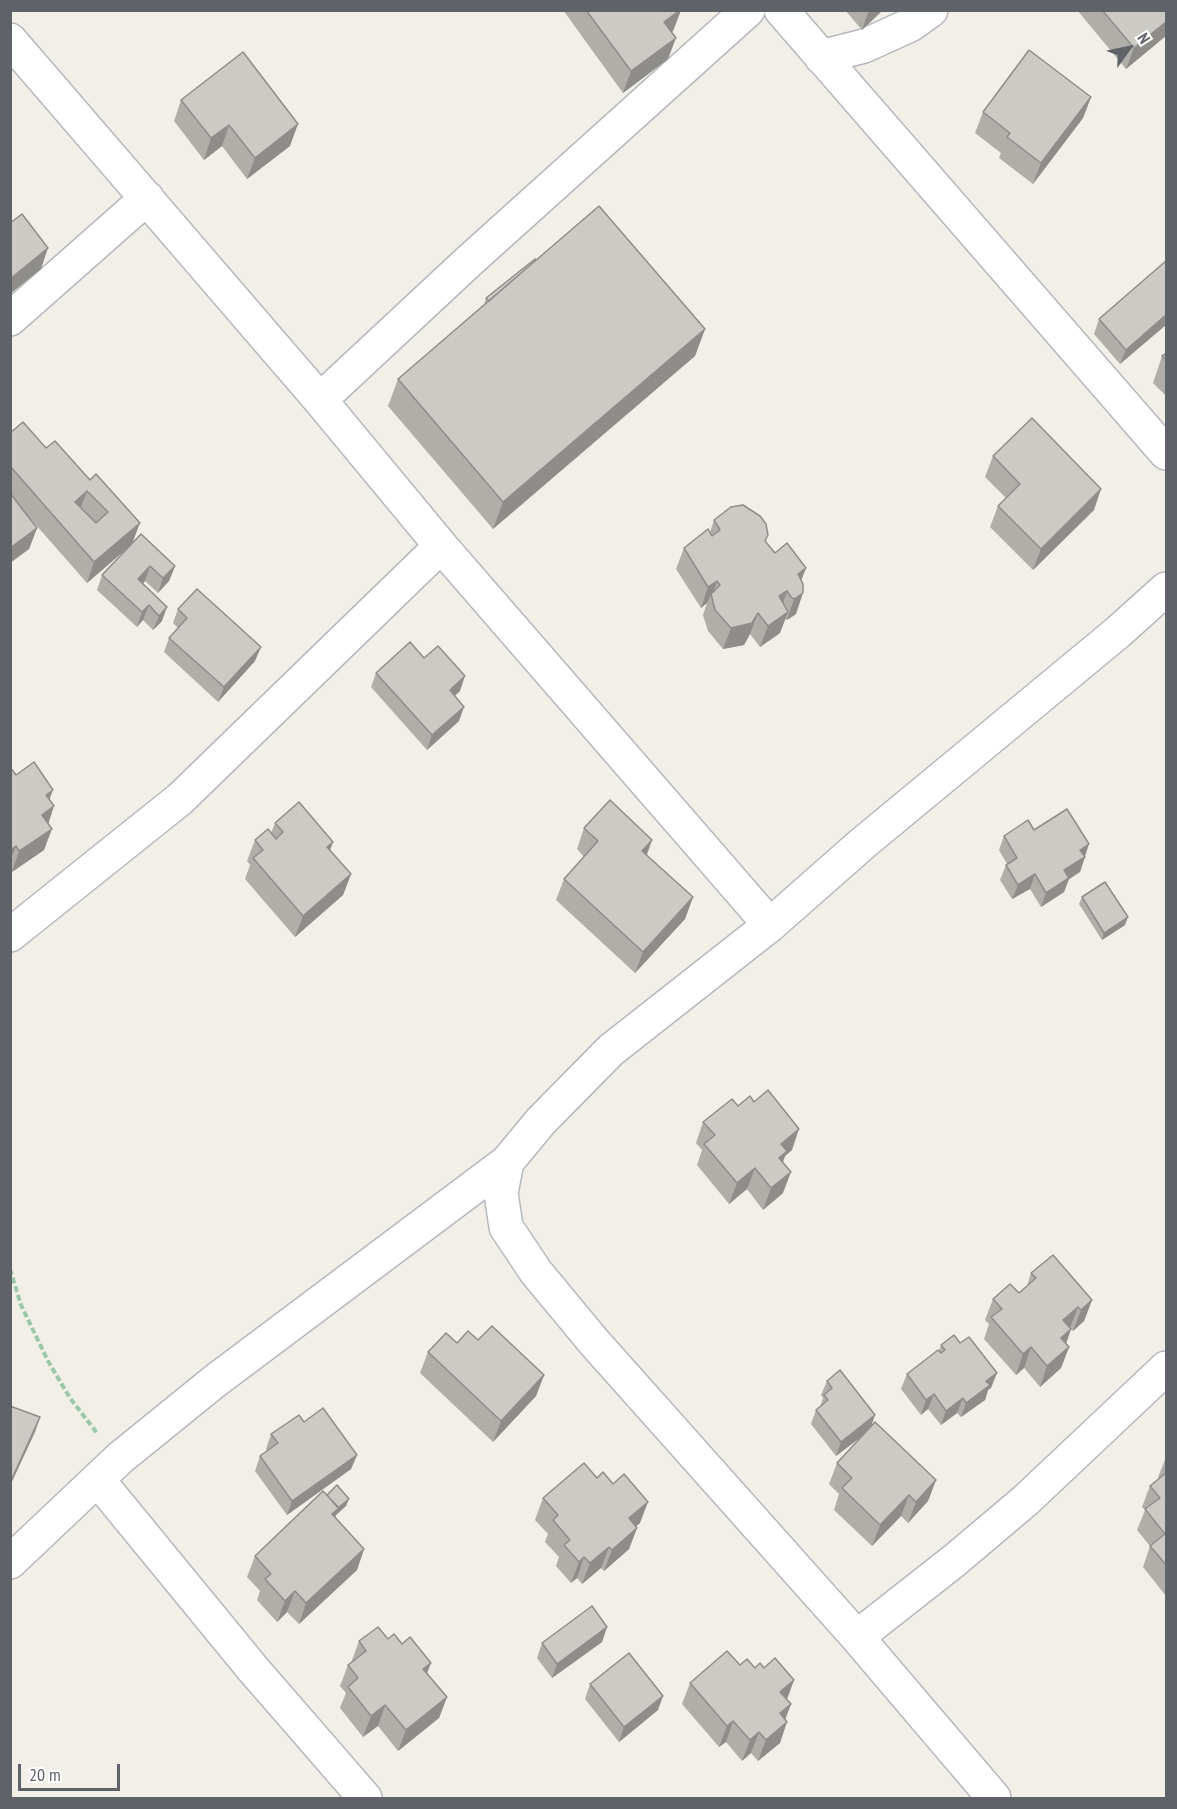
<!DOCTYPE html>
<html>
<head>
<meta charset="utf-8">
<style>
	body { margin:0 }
	#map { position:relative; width:1177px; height:1809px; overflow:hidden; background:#f1efe8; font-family:"PT Sans Narrow",sans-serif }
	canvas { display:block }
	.frame { position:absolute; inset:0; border:12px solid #5f6368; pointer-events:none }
	.north { position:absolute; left:1099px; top:18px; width:60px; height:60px; -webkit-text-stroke:4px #fff; paint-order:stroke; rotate:57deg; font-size:16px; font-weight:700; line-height:24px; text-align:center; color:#5f6368 }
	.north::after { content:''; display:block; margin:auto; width:21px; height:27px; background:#5f6368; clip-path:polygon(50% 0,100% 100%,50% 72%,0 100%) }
	.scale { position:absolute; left:18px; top:1764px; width:102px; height:27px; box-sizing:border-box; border:3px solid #5f6368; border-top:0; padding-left:8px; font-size:18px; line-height:21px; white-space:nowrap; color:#5f6368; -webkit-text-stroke:4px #fff; paint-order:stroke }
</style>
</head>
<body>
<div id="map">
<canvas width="1177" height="1809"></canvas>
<div class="frame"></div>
<div class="north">N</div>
<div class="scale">20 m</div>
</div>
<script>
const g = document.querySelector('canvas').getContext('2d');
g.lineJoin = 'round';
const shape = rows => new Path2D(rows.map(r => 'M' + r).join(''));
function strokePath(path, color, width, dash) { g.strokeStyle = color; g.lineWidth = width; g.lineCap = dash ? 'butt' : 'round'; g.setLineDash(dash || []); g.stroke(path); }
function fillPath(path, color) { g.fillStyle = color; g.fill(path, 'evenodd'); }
const path = shape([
	[10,1269,21,1305,48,1361,70,1398,97,1433]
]);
const minor = shape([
	[781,10,1166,453],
	[10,40,320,400,441,546,770,925],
	[821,57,864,46,910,25,931,10],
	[10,319,147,198],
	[320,400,468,262,748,10],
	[10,935,180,799,441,546],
	[98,1480,253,1669,365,1798],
	[10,1562,120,1458,215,1381,507,1162],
	[857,1637,955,1560,1026,1500,1166,1368],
	[994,1798,857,1637,594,1342,536,1272,506,1227,501,1193,507,1162,541,1121,611,1050,770,925,862,844,1117,633,1166,589]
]);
const wall = shape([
	[563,10,681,10,673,31,671,33,668,59,623,93],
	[845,10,883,10,862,30],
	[1077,10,1167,10,1167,35,1126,69],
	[1091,97,1083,118,1033,184,999,158,1001,153,975,133,983,112],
	[181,100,290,146,247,179,222,146,204,160,174,121],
	[1167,260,1167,324,1120,364,1094,334,1099,319],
	[486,298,705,329,695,356,493,529,388,406,398,379,484,305],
	[1167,353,1167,397,1153,383,1162,356],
	[10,433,46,448,55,441,132,543,175,566,169,581,158,593,145,581,143,583,162,621,153,630,143,620,137,627,97,590,102,575,129,547,87,583,28,516,37,528,29,549,10,563],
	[993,456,1094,510,1033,570,990,527,998,506,1006,498,985,477],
	[714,520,765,542,801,580,796,614,787,620,785,619,780,633,760,647,750,634,744,645,723,649,708,631,703,615,707,603,701,608,676,569,684,548,710,532],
	[178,609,255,661,218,702,164,652,169,638,178,628,173,623],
	[424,658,460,691,455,696,459,721,427,750,371,687,376,673],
	[10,767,16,775,50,800,48,824,44,850,12,872,10,871],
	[275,823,330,850,351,874,343,895,295,937,245,879,250,865,247,861,255,840,271,833],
	[584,828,652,840,647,855,693,897,685,919,635,973,556,900,564,879,584,857,577,849],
	[1034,830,1085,857,1080,872,1069,879,1064,892,1041,907,1030,889,1012,899,1000,880,1006,865,1007,864,999,850,1004,836],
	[1082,897,1125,925,1102,940,1079,904],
	[738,1106,792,1150,785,1156,783,1163,783,1193,763,1210,747,1189,729,1204,697,1165,702,1150,696,1143,703,1122],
	[1031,1273,1092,1300,1084,1321,1073,1331,1071,1329,1066,1343,1069,1347,1061,1368,1040,1387,1024,1368,1016,1375,984,1339,989,1324,985,1320,993,1299,1019,1293,1027,1286],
	[478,1340,544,1375,536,1396,493,1442,420,1373,428,1352,457,1343],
	[941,1345,991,1388,988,1390,985,1400,961,1417,957,1413,941,1425,928,1409,921,1415,901,1389,907,1374,939,1351],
	[827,1381,871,1426,936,1480,928,1501,908,1523,901,1516,872,1546,834,1510,839,1494,829,1484,837,1463,861,1437,836,1456,811,1424,816,1410,820,1407,823,1398,821,1395],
	[304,1422,357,1455,351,1469,287,1515,255,1471,260,1456,267,1451,266,1449,271,1434],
	[1167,1455,1167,1596,1166,1596,1143,1567,1150,1546,1137,1530,1145,1510,1142,1507,1150,1486,1159,1478,1158,1477],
	[597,1478,613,1484,640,1523,636,1526,637,1528,629,1549,604,1571,601,1568,582,1584,577,1578,571,1583,556,1566,559,1557,545,1542,548,1534,535,1520,543,1498],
	[327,1495,346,1506,336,1515,335,1517,364,1549,357,1570,299,1624,287,1612,277,1622,257,1600,260,1591,247,1577,255,1556],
	[607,1627,602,1642,552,1678,537,1658,542,1643],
	[388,1639,427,1673,447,1697,439,1718,398,1751,378,1726,363,1737,340,1708,346,1693,340,1686,348,1665,351,1663,359,1641],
	[740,1665,755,1668,764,1668,794,1680,787,1700,791,1704,785,1719,780,1743,758,1761,751,1753,742,1761,726,1742,719,1747,682,1704,690,1683],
	[590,1684,658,1710,619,1742,585,1699]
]);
const shadedWall = shape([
	[681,10,673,31,656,44,664,22],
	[869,10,883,10,862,30],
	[1167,21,1167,35,1126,69,1134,48],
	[676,38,668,59,623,93,631,71],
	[1091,97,1083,118,1033,184,1041,163],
	[298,124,290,146,247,179,255,158],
	[229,125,222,146,204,160,211,138],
	[48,248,41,269,10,294,10,279],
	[1167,314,1167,324,1120,364,1126,350],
	[705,329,695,356,493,529,503,502],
	[1101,489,1094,510,1033,570,1041,549],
	[87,491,79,512,75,502],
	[140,523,132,544,87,583,94,562],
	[37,528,29,549,10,563,10,548],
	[150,566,145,581,133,594,138,579],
	[175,566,169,581,158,593,163,578],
	[806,568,798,589,798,574],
	[717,581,712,596,711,594,707,603,701,608,708,587],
	[787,591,780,612,779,596],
	[803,593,796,614,787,620,794,599],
	[149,605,143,620,137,627,142,612],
	[167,607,162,621,153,630,159,616],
	[788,612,780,633,760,647,768,626],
	[758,613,750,634,744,645,723,649,731,628],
	[261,647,255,661,218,702,224,687],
	[465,676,460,691,444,705,450,690],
	[464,707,459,721,427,750,432,735],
	[53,790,45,811,46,795],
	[54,806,47,828,42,815],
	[52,829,44,850,12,872,19,851],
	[652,840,644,861,642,851],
	[333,842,326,863,327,847],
	[1089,844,1080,872,1069,879,1064,892,1041,907,1046,893,1080,850],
	[16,846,10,861,10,850],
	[351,874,343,895,295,937,303,916],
	[1035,874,1030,889,1012,899,1018,885],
	[693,897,685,919,635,973,643,952],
	[1128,917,1125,925,1102,940,1104,933],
	[799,1129,792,1150,785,1156,779,1172,771,1179,781,1144],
	[755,1168,747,1189,729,1204,737,1183],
	[791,1172,783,1193,763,1210,771,1188],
	[1092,1300,1084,1321,1073,1331,1081,1310],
	[1078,1307,1070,1328,1063,1320],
	[1071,1329,1064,1350,1061,1338],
	[1031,1347,1024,1368,1016,1375,1023,1354],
	[1069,1347,1061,1368,1040,1387,1047,1366],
	[997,1373,991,1388,988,1390,985,1400,961,1417,966,1403,986,1381],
	[544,1375,536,1396,493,1442,501,1421],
	[934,1394,928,1409,921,1415,926,1400],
	[963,1398,957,1413,941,1425,946,1411],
	[875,1415,870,1430,836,1456,841,1442],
	[40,1417,35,1432,10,1486,10,1483],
	[357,1455,351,1469,287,1515,292,1501],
	[936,1480,928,1501,908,1523,916,1502],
	[909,1495,901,1516,872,1546,880,1525],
	[349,1499,346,1506,336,1515,331,1529,331,1514],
	[648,1502,640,1523,621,1540,629,1518],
	[637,1528,629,1549,604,1571,612,1550],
	[609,1547,601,1568,582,1584,590,1563],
	[364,1549,357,1570,299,1624,306,1603],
	[584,1557,577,1578,571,1583,579,1562],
	[295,1591,287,1612,277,1622,285,1601],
	[607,1627,602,1642,552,1678,557,1664],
	[431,1663,423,1684,423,1669],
	[794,1680,786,1701,780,1692],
	[663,1696,658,1710,619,1742,624,1727],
	[447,1697,439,1718,398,1751,406,1730],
	[791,1704,783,1725,780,1713],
	[385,1705,378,1726,363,1737,371,1716],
	[733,1721,726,1742,719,1747,727,1726],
	[787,1722,780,1743,758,1761,766,1740],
	[759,1732,751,1753,742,1761,750,1740]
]);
const building = shape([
	[586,10,680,10,664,22,676,38,631,71,586,10],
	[1102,10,1167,10,1167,21,1134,48,1102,10],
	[1029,50,1091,97,1041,163,1007,137,1010,133,983,112,1029,50],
	[243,52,298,124,255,158,229,125,211,138,181,100,243,52],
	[599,206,705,329,503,502,398,379,599,206],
	[22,214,48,248,10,279,10,223,22,214],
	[535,259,536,260,489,301,486,298,535,259],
	[1167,260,1167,314,1126,350,1099,319,1167,260],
	[1167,353,1167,360,1162,356,1167,353],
	[1032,418,1101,489,1041,549,998,506,1020,484,993,456,1032,418],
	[23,422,46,448,55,441,90,480,96,474,140,523,94,562,10,466,10,433,23,422],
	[87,491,108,512,96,523,75,502,87,491],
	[10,493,37,528,10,548,10,493],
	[743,505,760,516,766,524,768,535,765,541,775,553,787,543,806,568,798,574,803,584,803,593,794,599,791,597,787,591,779,596,788,612,768,626,758,613,752,623,731,628,715,610,711,594,720,585,717,581,708,587,684,548,708,529,712,536,720,530,714,520,731,507,743,505],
	[141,534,175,566,163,578,150,566,138,579,167,607,159,616,149,605,142,612,102,575,141,534],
	[197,589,261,647,224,687,169,638,187,618,178,609,197,589],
	[410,642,424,658,438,646,465,676,450,690,464,707,432,735,376,673,410,642],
	[34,762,53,790,46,795,54,806,42,815,52,829,19,851,16,846,10,850,10,767,16,775,34,762],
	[610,800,652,840,642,851,693,897,643,952,564,879,598,841,584,828,610,800],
	[299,802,333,842,327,847,351,874,303,916,253,858,263,850,255,840,268,829,276,839,283,832,275,823,299,802],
	[1067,809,1089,844,1080,850,1085,857,1064,870,1069,878,1046,893,1035,874,1018,885,1006,865,1017,858,1004,836,1028,820,1034,830,1067,809],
	[1105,882,1128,917,1104,933,1082,897,1105,882],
	[768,1090,799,1129,781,1144,787,1151,779,1158,791,1172,771,1188,755,1168,737,1183,704,1144,715,1135,703,1122,732,1099,738,1106,750,1096,754,1102,768,1090],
	[1053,1255,1092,1300,1081,1310,1078,1307,1063,1320,1071,1329,1061,1338,1069,1347,1047,1366,1031,1347,1023,1354,991,1317,1002,1309,993,1299,1010,1284,1019,1293,1036,1278,1031,1273,1053,1255],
	[492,1326,544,1375,501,1421,428,1352,446,1333,457,1343,468,1331,478,1340,492,1326],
	[954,1335,960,1343,969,1337,997,1373,986,1381,990,1385,966,1403,963,1398,946,1411,934,1394,926,1400,907,1374,938,1350,941,1353,945,1350,941,1345,954,1335],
	[840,1370,875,1415,841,1442,816,1410,828,1400,824,1395,832,1388,827,1381,840,1370],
	[10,1406,40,1417,10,1483,10,1406],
	[323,1408,357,1455,292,1501,260,1456,278,1443,271,1434,299,1415,304,1422,323,1408],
	[875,1422,936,1480,916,1502,909,1495,880,1525,842,1488,852,1478,837,1463,875,1422],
	[584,1463,597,1478,603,1472,613,1484,624,1474,648,1502,629,1518,637,1528,612,1550,609,1547,590,1563,584,1557,579,1562,564,1545,570,1540,553,1520,558,1515,543,1498,584,1463],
	[1167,1472,1167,1566,1150,1546,1165,1534,1145,1509,1160,1498,1150,1486,1167,1472],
	[337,1485,349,1499,338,1508,327,1495,337,1485],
	[323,1491,339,1508,332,1514,364,1549,306,1603,295,1591,285,1601,265,1579,271,1574,255,1556,323,1491],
	[592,1606,607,1627,557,1664,542,1643,592,1606],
	[378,1627,388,1639,394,1634,402,1644,410,1637,431,1663,423,1669,447,1697,406,1730,385,1705,371,1716,348,1687,358,1678,348,1665,366,1651,359,1641,378,1627],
	[727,1651,740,1665,747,1659,755,1668,760,1663,764,1668,775,1658,794,1680,780,1692,791,1704,780,1713,787,1722,766,1740,759,1732,750,1740,733,1721,727,1726,690,1683,727,1651],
	[629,1653,663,1696,624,1727,590,1684,629,1653]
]);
strokePath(minor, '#b5b8bc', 36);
strokePath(path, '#9cc7a9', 4, [6, 3]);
strokePath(minor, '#fff', 33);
fillPath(wall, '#afaea9');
fillPath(shadedWall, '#8f8d8a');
fillPath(building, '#cccac5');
strokePath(building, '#8f8d8a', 1.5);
</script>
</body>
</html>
